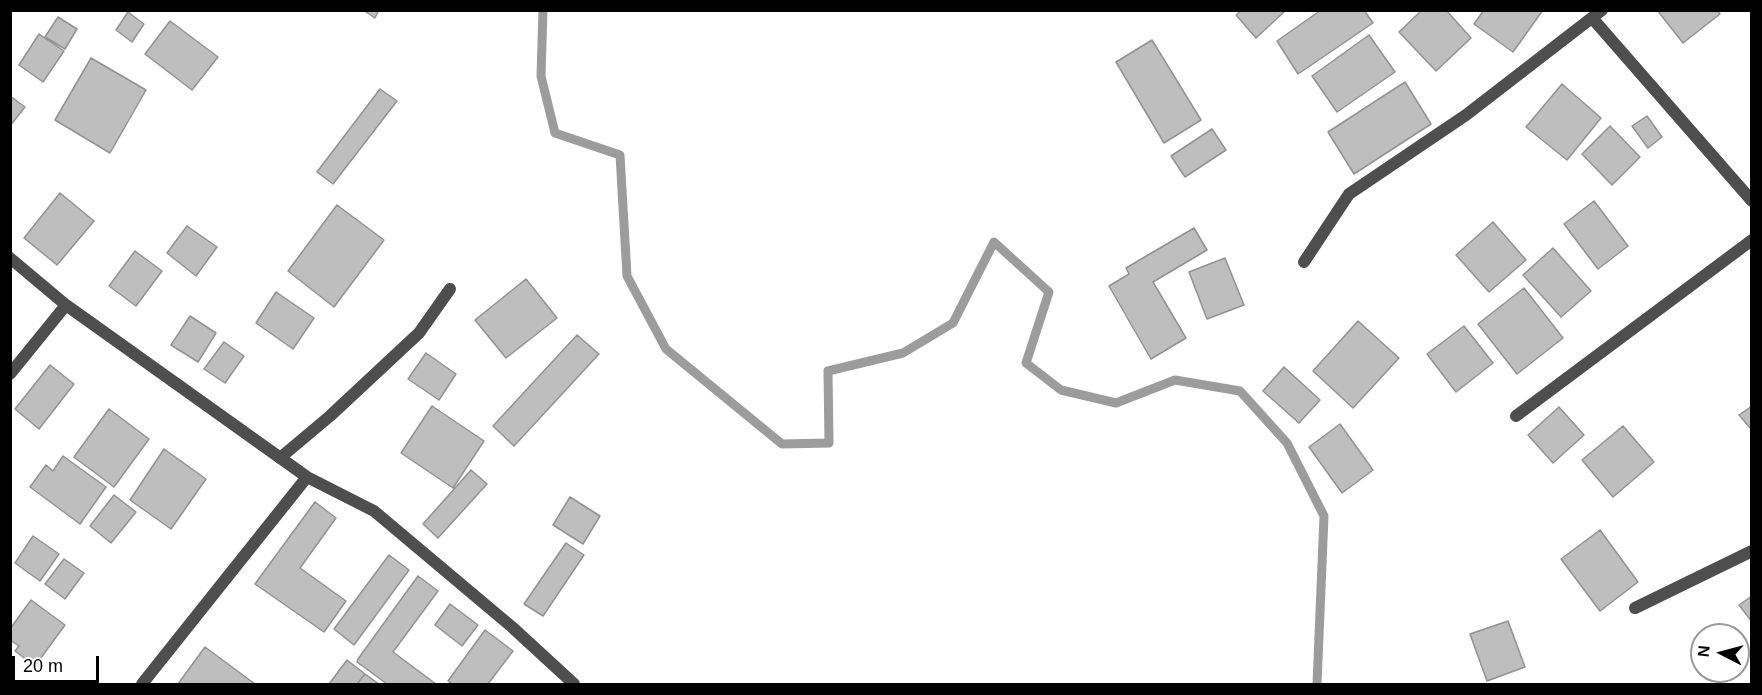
<!DOCTYPE html>
<html>
<head>
<meta charset="utf-8">
<style>
	body { margin:0 }
	#map { position:relative; width:1762px; height:695px; overflow:hidden; background:#fff; font-family:Arial,sans-serif }
	canvas { display:block }
	.frame { position:absolute; inset:0; border:12px solid #000; pointer-events:none }
	.north { position:absolute; left:1690px; top:623px; width:60px; height:60px; box-sizing:border-box; background:#fff; border:2px solid #999; border-radius:50%; rotate:276deg; font-size:16px; font-weight:700; line-height:24px; text-align:center; color:#000 }
	.north::after { content:''; display:block; margin:auto; width:21px; height:27px; background:#000; clip-path:polygon(50% 0,100% 100%,50% 72%,0 100%) }
	.scale { position:absolute; left:12px; top:656px; width:87px; height:27px; box-sizing:border-box; border:3px solid #000; border-top:0; padding-left:8px; font-size:18px; line-height:21px; white-space:nowrap; color:#000; -webkit-text-stroke:4px #fff; paint-order:stroke }
</style>
</head>
<body>
<div id="map">
<canvas width="1762" height="695"></canvas>
<div class="frame"></div>
<div class="north">N</div>
<div class="scale">20 m</div>
</div>
<script>
const g = document.querySelector('canvas').getContext('2d');
g.lineJoin = 'round';
const shape = rows => new Path2D(rows.map(r => 'M' + r).join(''));
function strokePath(path, color, width, dash) { g.strokeStyle = color; g.lineWidth = width; g.lineCap = dash ? 'butt' : 'round'; g.setLineDash(dash || []); g.stroke(path); }
function fillPath(path, color) { g.fillStyle = color; g.fill(path, 'evenodd'); }
const stream = shape([
	[543,10,541,76,555,133,620,155,627,276,666,349,782,444,829,443,828,371,903,353,953,323,994,242,1049,292,1026,363,1061,390,1116,403,1175,380,1240,391,1287,443,1324,516,1317,684]
]);
const building = shape([
	[363,10,379,10,375,18,363,10],
	[1242,10,1283,10,1284,12,1256,38,1236,15,1242,10],
	[1321,10,1364,10,1373,23,1298,74,1277,41,1321,10],
	[1422,10,1446,10,1471,38,1436,71,1399,32,1422,10],
	[1484,10,1543,10,1513,52,1474,24,1484,10],
	[1657,10,1717,10,1720,14,1683,43,1657,10],
	[128,12,144,24,132,42,116,30,128,12],
	[58,17,77,29,65,49,45,37,58,17],
	[170,21,218,57,192,90,145,54,170,21],
	[39,34,64,51,43,82,19,65,39,34],
	[1369,35,1395,72,1337,112,1312,76,1369,35],
	[1152,40,1201,120,1164,143,1116,62,1152,40],
	[91,58,146,90,110,153,55,120,91,58],
	[1405,82,1431,124,1354,174,1328,132,1405,82],
	[1562,84,1601,118,1567,160,1526,127,1562,84],
	[380,89,397,101,333,184,317,172,380,89],
	[10,96,25,107,10,126,10,96],
	[1647,116,1662,137,1648,148,1632,126,1647,116],
	[1610,126,1640,157,1612,185,1582,154,1610,126],
	[1212,129,1226,150,1185,177,1171,156,1212,129],
	[60,193,94,221,57,265,24,238,60,193],
	[1594,201,1628,246,1598,269,1564,224,1594,201],
	[337,205,384,240,334,307,288,271,337,205],
	[1493,222,1526,260,1489,292,1456,255,1493,222],
	[187,226,217,247,196,276,167,253,187,226],
	[1194,228,1207,250,1153,282,1186,338,1151,359,1109,286,1129,274,1126,268,1194,228],
	[1553,248,1591,291,1561,317,1523,275,1553,248],
	[135,251,162,271,136,306,109,286,135,251],
	[1225,258,1244,305,1207,319,1189,272,1225,258],
	[526,279,557,318,506,358,475,320,526,279],
	[1524,288,1563,338,1517,374,1478,324,1524,288],
	[276,292,314,318,293,349,256,323,276,292],
	[190,316,216,333,198,362,171,345,190,316],
	[1358,321,1399,358,1353,408,1313,371,1358,321],
	[1464,326,1493,363,1456,392,1427,354,1464,326],
	[577,335,599,354,514,446,493,426,577,335],
	[224,342,244,356,225,383,204,369,224,342],
	[426,353,456,374,439,400,408,379,426,353],
	[50,365,74,384,39,429,15,409,50,365],
	[1284,367,1320,400,1299,423,1263,391,1284,367],
	[432,406,484,441,453,488,401,453,432,406],
	[1752,406,1752,430,1739,415,1752,406],
	[1559,407,1584,435,1553,463,1528,435,1559,407],
	[109,409,149,439,114,487,74,457,109,409],
	[1340,424,1373,470,1342,493,1309,447,1340,424],
	[1623,426,1654,462,1613,497,1582,460,1623,426],
	[164,449,206,479,171,529,130,500,164,449],
	[63,456,106,487,80,524,30,487,46,465,53,471,63,456],
	[471,470,487,484,438,538,423,524,471,470],
	[114,495,136,512,111,543,90,526,114,495],
	[570,497,600,516,583,544,553,525,570,497],
	[315,502,336,518,300,568,346,601,324,632,255,584,315,502],
	[1600,530,1638,582,1600,611,1561,559,1600,530],
	[33,536,59,554,40,581,15,563,33,536],
	[566,543,584,555,543,616,524,604,566,543],
	[389,555,409,570,354,645,334,629,389,555],
	[64,559,84,573,65,599,45,584,64,559],
	[418,576,438,591,393,652,436,684,387,684,357,662,358,659,418,576],
	[1752,596,1752,622,1739,605,1752,596],
	[31,600,65,625,35,666,15,651,19,646,10,640,10,629,31,600],
	[450,604,478,625,462,646,435,625,450,604],
	[1508,621,1525,667,1487,681,1470,634,1508,621],
	[485,630,513,651,488,684,452,684,448,681,485,630],
	[205,647,255,684,178,684,205,647],
	[347,660,365,674,357,684,329,684,347,660],
	[365,674,379,684,357,684,365,674]
]);
const service = shape([
	[1593,19,1752,201],
	[1516,416,1752,240],
	[280,458,330,416,419,333,450,289],
	[1635,608,1752,551]
]);
const minor = shape([
	[10,258,66,305,307,477,374,511,512,627,574,684],
	[1304,262,1349,194,1466,115,1602,10],
	[10,374,66,305],
	[142,684,307,477]
]);
strokePath(stream, '#9c9c9c', 9);
fillPath(building, '#bebebe');
strokePath(building, '#929292', 1.5);
strokePath(service, '#4e4e4e', 12);
strokePath(minor, '#4e4e4e', 12);
</script>
</body>
</html>
